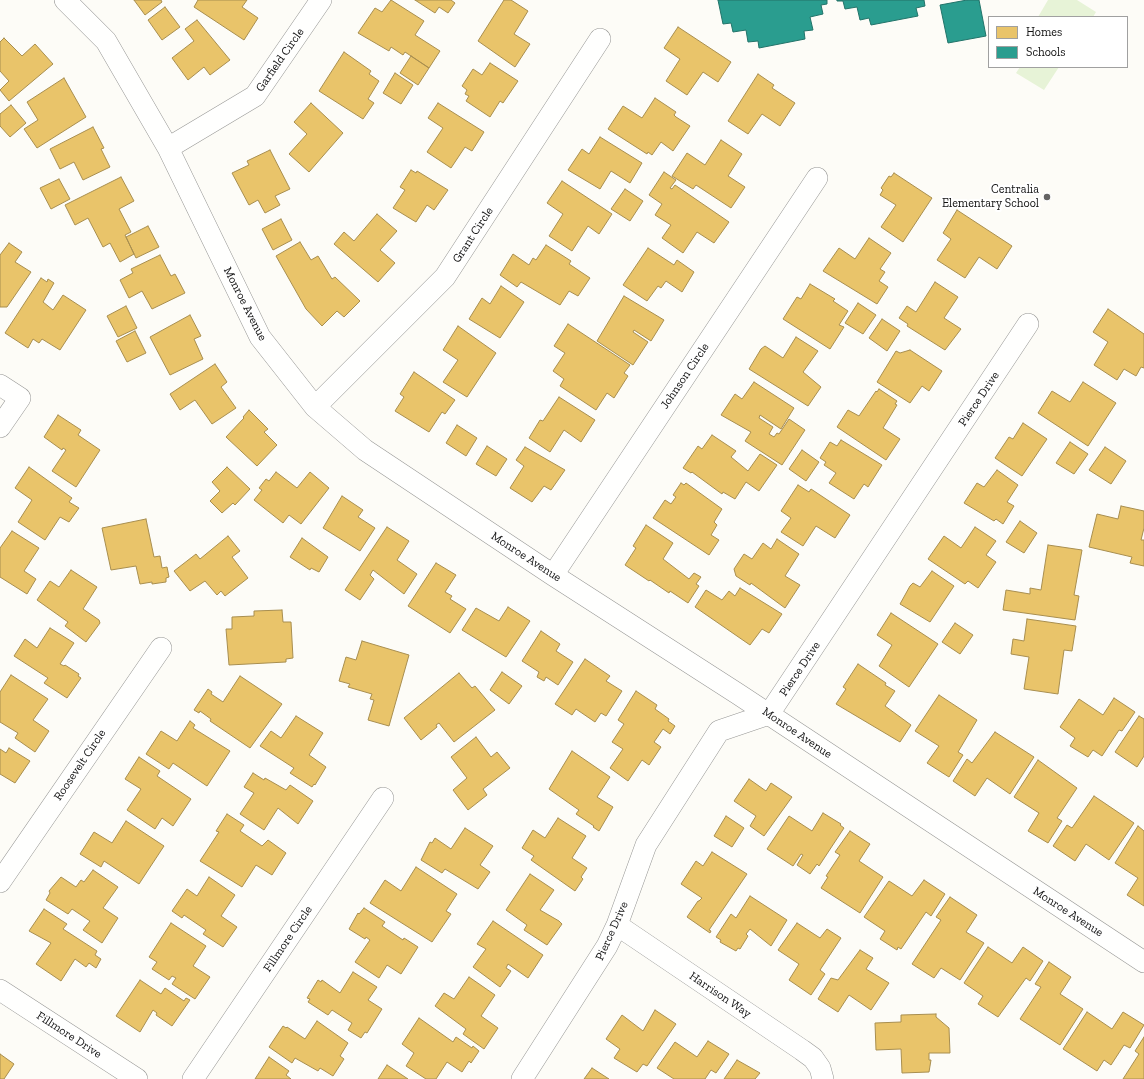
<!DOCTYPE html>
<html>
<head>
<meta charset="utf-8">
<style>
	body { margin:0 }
	#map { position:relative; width:1144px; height:1079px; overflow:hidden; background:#fdfcf7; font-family:"Zilla Slab",serif }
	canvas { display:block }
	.legend { position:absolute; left:988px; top:16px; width:140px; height:52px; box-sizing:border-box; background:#fff; border:1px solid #a0a0a0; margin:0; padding:5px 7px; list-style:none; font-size:12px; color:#111 }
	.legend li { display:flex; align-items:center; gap:8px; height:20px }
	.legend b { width:20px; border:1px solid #a0a0a0 }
</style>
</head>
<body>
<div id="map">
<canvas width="1144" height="1079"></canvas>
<ul class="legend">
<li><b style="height:11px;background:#e9c46a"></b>Homes</li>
<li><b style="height:11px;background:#2a9d8f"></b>Schools</li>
</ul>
</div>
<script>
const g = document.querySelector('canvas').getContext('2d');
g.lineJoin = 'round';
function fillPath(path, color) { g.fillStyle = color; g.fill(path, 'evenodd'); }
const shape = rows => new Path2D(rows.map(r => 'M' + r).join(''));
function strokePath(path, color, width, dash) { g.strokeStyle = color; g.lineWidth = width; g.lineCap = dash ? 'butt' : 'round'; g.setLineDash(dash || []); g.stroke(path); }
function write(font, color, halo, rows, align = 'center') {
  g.font = font + ' "Zilla Slab",serif'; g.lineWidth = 4; g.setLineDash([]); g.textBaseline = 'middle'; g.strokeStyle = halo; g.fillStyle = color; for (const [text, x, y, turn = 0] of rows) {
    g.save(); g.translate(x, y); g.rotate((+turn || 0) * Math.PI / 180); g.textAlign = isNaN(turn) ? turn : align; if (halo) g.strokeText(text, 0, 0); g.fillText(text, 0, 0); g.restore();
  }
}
const green = shape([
	[1048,0,1077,0,1096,12,1093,17,1038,17],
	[1020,67,1059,67,1044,90,1016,73]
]);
const homes = shape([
	[134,0,161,0,162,2,145,15,134,0],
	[198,0,247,0,242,7,258,18,244,40,194,7,198,0],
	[391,0,424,21,415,35,440,51,429,68,405,52,403,55,391,47,389,51,358,33,375,8,382,12,391,0],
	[415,0,451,0,455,3,448,13,439,7,435,13,415,0],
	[504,0,511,0,528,11,514,34,530,44,515,67,478,41,504,0],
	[165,7,180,27,162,40,148,20,165,7],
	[197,20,230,60,210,75,204,67,188,80,172,58,194,41,185,29,197,20],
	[678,27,731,62,718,82,703,72,687,95,666,81,680,59,664,48,678,27],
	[4,38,22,56,35,44,53,64,9,101,0,90,9,81,0,71,0,42,4,38],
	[344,52,371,71,369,74,379,81,368,99,374,103,363,119,319,91,344,52],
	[411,56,429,68,418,85,400,73,411,56],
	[490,63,518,81,503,103,500,101,490,117,466,101,469,96,465,94,467,90,462,86,473,69,482,75,490,63],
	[395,73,413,85,401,104,383,93,395,73],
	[758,74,774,85,772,88,795,103,780,126,762,114,748,134,728,121,758,74],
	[64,78,86,117,37,148,24,129,38,120,27,102,64,78],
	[655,98,676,112,674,115,676,117,690,126,673,151,661,142,652,155,648,152,647,154,608,129,623,106,642,118,655,98],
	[311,103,343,133,309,172,289,154,307,134,294,122,311,103],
	[438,103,484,132,472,151,465,147,451,168,427,152,443,128,428,118,438,103],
	[11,105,26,123,10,137,0,126,0,114,11,105],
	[93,127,104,148,101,149,110,167,83,180,74,162,60,169,50,149,93,127],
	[600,137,642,163,630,183,611,171,600,189,568,170,582,149,589,154,600,137],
	[721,140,742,154,728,176,745,187,731,208,696,185,693,189,672,176,687,153,705,165,721,140],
	[270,150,290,189,275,196,280,205,265,213,258,200,249,205,232,173,249,165,247,161,270,150],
	[411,170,416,173,417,171,448,190,434,210,427,205,416,222,393,208,405,190,400,187,411,170],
	[664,172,676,180,670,188,672,189,675,185,729,222,714,243,697,232,683,253,662,238,671,225,655,215,662,204,649,195,664,172],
	[894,173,932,198,903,242,881,227,896,205,880,195,883,190,881,188,889,176,891,177,894,173],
	[121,177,134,201,119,209,131,232,125,235,134,254,120,262,110,243,103,247,88,218,75,225,65,205,121,177],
	[59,179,70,199,51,209,40,188,59,179],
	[562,181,612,214,599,234,588,226,572,251,549,236,563,214,547,203,562,181],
	[625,189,643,201,630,221,611,209,625,189],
	[957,210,1012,246,997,269,979,257,965,278,937,260,951,239,943,233,957,210],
	[377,214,397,231,380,250,395,263,378,282,334,244,344,232,354,241,377,214],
	[281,219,292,240,273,250,262,229,281,219],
	[148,226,159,247,136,258,126,237,148,226],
	[869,238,891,253,880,269,885,272,879,281,888,287,877,304,823,271,839,248,855,259,869,238],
	[300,242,311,260,318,256,332,279,335,277,360,301,344,317,337,311,322,326,306,309,276,256,300,242],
	[9,243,22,252,15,262,31,272,7,307,0,307,0,255,9,243],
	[546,245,571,261,569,264,590,278,578,296,569,291,560,305,521,282,517,287,500,275,513,254,529,265,533,258,536,260,546,245],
	[648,248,674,265,677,260,694,272,682,292,666,281,661,288,658,286,647,301,623,285,648,248],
	[160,255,171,276,175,274,185,293,152,309,142,291,129,298,120,280,133,273,131,269,160,255],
	[41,278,47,282,48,279,54,283,43,302,53,310,63,295,86,310,60,350,42,339,39,343,33,339,28,348,5,333,41,278],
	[935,282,958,297,944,318,961,329,945,350,907,326,908,324,899,318,907,306,916,312,935,282],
	[810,284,835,299,833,301,848,311,839,325,844,327,830,349,783,319,797,297,801,299,810,284],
	[501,286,524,302,500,338,469,319,482,298,490,304,501,286],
	[624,296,664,320,651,341,634,330,633,332,648,342,633,365,597,341,624,296],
	[858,303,876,315,863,334,845,323,858,303],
	[126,306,137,328,118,337,107,316,126,306],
	[1108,309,1144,334,1144,368,1141,367,1136,376,1124,369,1117,380,1094,365,1108,342,1093,332,1108,309],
	[190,315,201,336,194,339,203,359,170,375,150,337,190,315],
	[882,319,900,331,887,351,869,338,882,319],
	[568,324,630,365,624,373,628,376,614,398,607,393,596,410,560,386,564,379,553,371,565,353,554,346,568,324],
	[458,326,496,353,467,397,443,382,458,360,443,350,458,326],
	[135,331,146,353,127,362,116,341,135,331],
	[796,337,818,351,803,372,821,387,808,406,749,369,761,349,765,346,783,358,796,337],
	[910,350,942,371,929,391,922,386,910,403,877,382,896,351,900,353,910,350],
	[215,364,227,382,221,387,236,408,212,424,195,400,180,410,170,394,215,364],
	[414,372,455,400,445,414,442,412,429,432,395,411,404,397,400,394,414,372],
	[754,382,794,408,781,429,760,415,759,418,773,427,769,434,774,437,777,433,779,434,789,419,805,430,782,465,745,441,751,432,721,415,735,394,742,399,754,382],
	[1083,382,1116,403,1088,446,1038,413,1052,391,1070,402,1083,382],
	[879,389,897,401,895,404,897,405,883,428,900,439,886,460,837,427,848,410,859,416,876,391,877,392,879,389],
	[559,397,595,420,581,442,564,430,550,452,529,438,540,420,543,421,559,397],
	[249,410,268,429,264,432,277,445,257,466,226,437,244,418,243,417,249,410],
	[58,415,81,430,78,435,100,450,76,487,52,471,66,450,63,448,62,450,44,437,58,415],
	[1023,423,1047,439,1022,476,995,458,1009,437,1013,439,1023,423],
	[457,425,477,438,466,456,446,443,457,425],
	[712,435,736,451,731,457,748,471,760,454,777,465,759,491,746,482,735,499,723,492,722,494,692,472,691,473,683,468,698,446,702,449,712,435],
	[841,440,882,465,868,487,864,484,854,499,829,483,836,473,824,465,826,462,820,458,830,442,837,446,841,440],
	[1070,442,1088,454,1074,474,1056,463,1070,442],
	[487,446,507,459,496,476,476,464,487,446],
	[525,447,565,470,551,490,544,486,532,502,510,488,524,466,516,460,525,447],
	[1105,447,1126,461,1111,484,1089,470,1105,447],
	[802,450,819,462,806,481,789,469,802,450],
	[29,467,72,498,69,502,79,508,69,522,60,517,45,540,18,522,32,500,15,488,29,467],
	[227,467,250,489,235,505,233,503,222,513,210,501,220,491,212,482,227,467],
	[997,470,1018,485,1007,502,1014,506,1003,524,996,519,994,521,964,503,977,483,984,487,997,470],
	[276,472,297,488,310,472,329,488,301,524,289,515,283,523,254,500,262,490,259,488,266,479,269,481,276,472],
	[681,483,684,485,686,483,722,509,714,522,717,525,711,535,719,540,709,555,653,518,665,500,671,504,676,497,673,495,681,483],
	[798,485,809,492,811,489,850,515,835,538,816,526,803,546,781,532,791,518,781,511,798,485],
	[342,496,363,510,358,517,375,528,360,551,323,528,342,496],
	[1121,506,1144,511,1144,528,1141,540,1144,540,1144,566,1130,563,1132,557,1089,547,1097,514,1118,519,1121,506],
	[146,519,154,557,160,556,162,568,167,567,169,577,166,578,166,582,152,584,152,582,140,584,136,566,111,570,102,528,146,519],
	[1020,521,1037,533,1024,553,1006,542,1020,521],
	[646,525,673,543,663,559,689,579,694,573,701,577,696,584,699,586,688,603,670,591,669,593,650,580,649,581,625,565,636,548,633,546,646,525],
	[387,527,409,541,397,560,417,574,404,594,373,570,370,575,374,579,360,600,345,590,387,527],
	[975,527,996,541,986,555,996,562,978,588,968,581,965,584,928,559,944,536,961,548,975,527],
	[12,531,39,548,24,571,36,579,27,594,0,577,0,548,12,531],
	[228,536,240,551,232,557,248,578,225,596,221,591,217,595,205,581,190,591,174,571,196,554,200,559,228,536],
	[302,538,328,557,319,572,311,568,310,570,290,557,302,538],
	[777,539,799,554,785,576,800,585,785,608,751,583,750,585,736,576,734,569,744,554,752,559,763,543,771,549,777,539],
	[1048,545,1082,550,1074,595,1079,596,1075,620,1003,610,1006,590,1030,594,1030,588,1041,590,1048,545],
	[436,563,456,575,445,592,452,596,450,599,466,609,450,633,408,606,436,563],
	[71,570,97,587,83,609,99,620,100,623,86,642,65,626,68,622,37,600,50,581,59,587,71,570],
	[932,571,954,586,930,622,900,604,910,586,913,583,920,587,932,571],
	[740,588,782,614,769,633,762,629,750,645,695,607,706,590,722,600,729,591,735,596,740,588],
	[508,607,530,621,506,657,462,630,476,608,499,621,508,607],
	[282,610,283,622,291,622,293,658,286,659,286,662,229,665,226,629,232,629,232,617,254,616,254,611,282,610],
	[891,613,938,644,909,687,879,666,892,645,877,635,891,613],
	[1027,619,1076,626,1072,651,1064,650,1058,694,1024,689,1029,657,1011,654,1013,639,1024,641,1027,619],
	[955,623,973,635,960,654,942,642,955,623],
	[50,628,74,643,60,664,64,666,65,665,79,674,78,676,81,678,67,698,44,683,48,678,14,656,25,639,37,648,50,628],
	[541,631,560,644,556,651,573,662,558,685,546,677,544,681,537,677,539,672,522,661,541,631],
	[362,641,409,655,389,726,368,720,374,700,370,699,372,694,348,687,350,684,339,681,346,657,356,660,362,641],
	[585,659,610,676,606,681,622,691,606,716,601,713,595,722,576,709,572,715,555,704,585,659],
	[858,664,886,683,885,685,895,691,885,706,911,725,900,742,836,704,846,689,843,687,858,664],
	[502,672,522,686,509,704,490,690,502,672],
	[459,673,472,688,475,686,495,710,454,742,439,723,436,725,437,727,421,740,404,718,459,673],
	[11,675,48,699,33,720,49,731,35,752,15,738,18,733,0,722,0,692,11,675],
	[240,676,282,704,250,748,210,721,211,719,200,711,199,713,194,710,208,689,212,692,211,694,223,702,240,676],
	[636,691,657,705,655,709,669,719,668,721,675,726,670,734,663,729,654,742,661,747,649,765,642,760,628,781,610,768,623,749,612,742,624,724,618,720,636,691],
	[939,695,977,720,958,752,963,755,949,777,927,763,939,746,915,731,939,695],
	[1114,698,1135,712,1122,731,1119,730,1102,756,1093,750,1088,757,1070,746,1075,738,1060,727,1079,699,1103,715,1114,698],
	[296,716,323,733,309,755,326,767,315,785,314,784,312,787,290,773,294,768,260,746,271,731,281,738,296,716],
	[1139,716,1144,719,1144,756,1137,767,1115,752,1139,716],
	[190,721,195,725,193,728,230,751,207,786,173,763,169,769,146,754,161,731,177,741,190,721],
	[995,732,1034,757,1010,794,987,778,975,796,953,781,967,759,972,763,995,732],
	[476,737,491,757,497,752,510,768,483,789,487,795,468,810,453,790,467,778,451,757,476,737],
	[9,748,30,761,15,783,0,774,0,749,6,753,9,748],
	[572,751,610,777,597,797,613,807,599,831,593,827,594,826,576,814,579,810,576,808,549,789,572,751],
	[139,757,160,771,157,776,191,799,173,826,162,818,155,829,127,810,141,789,125,779,139,757],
	[1038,760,1077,788,1057,818,1062,821,1048,843,1028,831,1039,813,1014,797,1038,760],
	[253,773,264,780,265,778,286,790,290,785,313,801,298,824,278,808,264,830,240,814,254,793,244,787,253,773],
	[749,779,766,791,771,783,792,797,764,836,750,826,756,816,734,801,749,779],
	[1094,796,1134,823,1109,860,1086,844,1075,861,1053,846,1067,825,1072,828,1094,796],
	[823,813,841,824,840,825,844,828,819,866,817,864,810,874,797,865,803,855,801,854,793,866,767,849,789,816,812,831,823,813],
	[227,814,244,825,240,831,262,846,268,840,286,853,272,875,256,865,242,887,200,861,219,832,216,831,227,814],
	[726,816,744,828,732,847,714,836,726,816],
	[558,818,586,836,572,858,587,868,581,877,583,879,575,891,531,860,534,856,522,848,533,830,545,838,558,818],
	[126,821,164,846,139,884,104,861,101,867,80,854,94,832,112,843,126,821],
	[1138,826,1144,831,1144,906,1127,895,1138,878,1115,863,1138,826],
	[465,828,493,846,480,865,490,872,478,889,445,869,442,873,421,860,430,842,432,843,435,838,451,849,465,828],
	[850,831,870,844,859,861,883,877,860,913,821,888,828,877,826,876,840,855,835,852,850,831],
	[712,852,747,874,709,930,711,931,710,933,687,917,698,901,699,901,702,898,681,884,696,861,703,866,712,852],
	[416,867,457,894,446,911,451,914,432,942,370,903,385,880,401,891,416,867],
	[93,870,118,887,103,908,118,918,102,943,83,930,90,921,72,909,68,914,46,900,50,893,49,891,61,877,76,887,81,880,84,882,93,870],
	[530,874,554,890,540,910,559,921,562,924,547,945,524,930,527,925,506,910,530,874],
	[209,877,235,895,221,916,237,927,223,947,203,934,206,930,184,915,182,918,172,911,187,889,197,896,209,877],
	[924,880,945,894,931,916,926,912,901,949,898,947,897,950,880,939,885,931,864,917,889,881,912,896,924,880],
	[750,896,787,920,771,946,750,929,746,934,748,936,740,949,738,948,736,951,720,942,721,940,716,937,731,914,736,918,750,896],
	[950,897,977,915,966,932,984,943,960,980,941,968,934,978,912,964,941,920,936,917,950,897],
	[364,908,385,922,382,926,403,940,404,938,418,947,401,974,387,965,379,978,355,962,370,940,366,937,365,939,349,929,358,913,359,914,364,908],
	[44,909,67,924,63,929,97,951,95,955,101,959,96,968,89,963,86,967,75,959,61,981,36,964,51,943,29,931,44,909],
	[493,921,543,955,528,978,508,964,506,968,511,971,500,987,473,967,486,949,477,944,493,921],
	[171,923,206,946,193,966,210,977,195,999,172,984,176,978,172,976,169,980,152,969,157,962,149,957,171,923],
	[797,923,820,938,827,929,841,938,820,970,825,974,811,995,789,980,799,964,778,950,797,923],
	[988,947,1012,963,1023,947,1043,961,1030,981,1026,978,998,1017,978,1004,983,996,964,983,988,947],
	[860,950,873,958,866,969,889,983,871,1010,849,995,838,1012,818,999,831,978,838,980,860,950],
	[1049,962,1071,977,1060,994,1083,1009,1060,1045,1020,1019,1041,987,1035,984,1049,962],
	[353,972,377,987,368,1000,382,1009,367,1033,365,1032,361,1038,348,1030,352,1023,332,1010,328,1015,308,1002,310,999,307,998,318,980,321,982,322,980,340,993,353,972],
	[469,977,495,995,481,1016,498,1028,484,1049,463,1034,466,1029,435,1006,444,993,454,999,469,977],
	[140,980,161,994,165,988,184,1001,186,998,190,1000,172,1026,156,1015,157,1013,153,1010,140,1032,116,1016,140,980],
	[655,1010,676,1024,647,1066,643,1064,637,1072,614,1058,620,1049,606,1039,622,1015,643,1031,655,1010],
	[1087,1012,1112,1029,1123,1012,1144,1025,1130,1048,1124,1045,1111,1065,1104,1060,1097,1071,1063,1049,1087,1012],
	[936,1014,936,1017,949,1028,950,1053,929,1053,929,1060,931,1060,929,1072,902,1073,901,1049,876,1050,875,1023,901,1022,901,1015,936,1014],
	[419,1018,453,1042,456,1037,472,1048,473,1046,479,1051,471,1063,469,1061,462,1072,447,1062,436,1079,426,1079,406,1066,414,1053,402,1044,419,1018],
	[317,1021,348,1043,340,1056,344,1059,333,1076,320,1068,318,1071,295,1058,292,1063,269,1047,283,1026,286,1028,287,1027,305,1039,317,1021],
	[1144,1037,1144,1079,1123,1079,1139,1054,1135,1051,1144,1037],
	[708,1041,729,1054,716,1073,711,1070,705,1079,674,1079,657,1068,675,1042,697,1057,708,1041],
	[0,1054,14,1064,4,1079,0,1079,0,1054],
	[269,1057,289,1071,286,1075,291,1079,255,1079,269,1057],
	[737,1060,760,1073,755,1079,724,1079,737,1060],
	[387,1065,408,1079,378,1079,387,1065],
	[592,1068,609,1079,584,1079,592,1068]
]);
const schools = shape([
	[718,0,827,0,827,4,821,5,823,14,810,17,813,30,804,31,805,39,759,48,758,41,748,42,746,30,733,32,731,23,723,24,718,0],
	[837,0,924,0,925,6,916,8,918,16,871,25,869,18,860,20,857,7,845,9,843,1,837,1,837,0],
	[967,0,979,0,986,36,948,43,940,5,967,0]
]);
const street = shape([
	[65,0,106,41,168,148,260,337,315,407,365,450,553,575,738,694,1144,962],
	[168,148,255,96,321,0],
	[0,385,20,398,0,427],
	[315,407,445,277,600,39],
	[553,575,817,178],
	[0,882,161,648],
	[617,925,802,1050,813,1058,820,1068,823,1079],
	[0,990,137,1079],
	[193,1079,383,798],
	[522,1079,607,946,617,925,646,845,719,731,769,714,1028,324]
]);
const markers = [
	[1047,197,4,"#646362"]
];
const streetNames = [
	["Garfield Circle",280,60,-55],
	["Grant Circle",473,235,-57],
	["Monroe Avenue",245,304,63],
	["Johnson Circle",685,376,-56],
	["Pierce Drive",979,399,-56],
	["Monroe Avenue",526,557,33],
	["Pierce Drive",800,669,-56],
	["Monroe Avenue",797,733,34],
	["Roosevelt Circle",80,765,-56],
	["Monroe Avenue",1068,912,33],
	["Pierce Drive",612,931,-66],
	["Fillmore Circle",288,939,-56],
	["Harrison Way",720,995,34],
	["Fillmore Drive",69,1035,33]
];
const poiNames = [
	["Centralia",1039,190],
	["Elementary School",1039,204]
];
fillPath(green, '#e7f3d7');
fillPath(homes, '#e9c46a');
strokePath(homes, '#a88e4f', 1);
fillPath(schools, '#2a9d8f');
strokePath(schools, '#227369', 1);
strokePath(street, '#979795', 22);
strokePath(street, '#fffffe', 21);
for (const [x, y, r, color] of markers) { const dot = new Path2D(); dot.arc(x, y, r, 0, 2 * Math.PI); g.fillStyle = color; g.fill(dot); strokePath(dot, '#fff', 1.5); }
write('12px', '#111', '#fff', streetNames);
write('12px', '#111', '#fff', poiNames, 'right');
</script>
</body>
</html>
